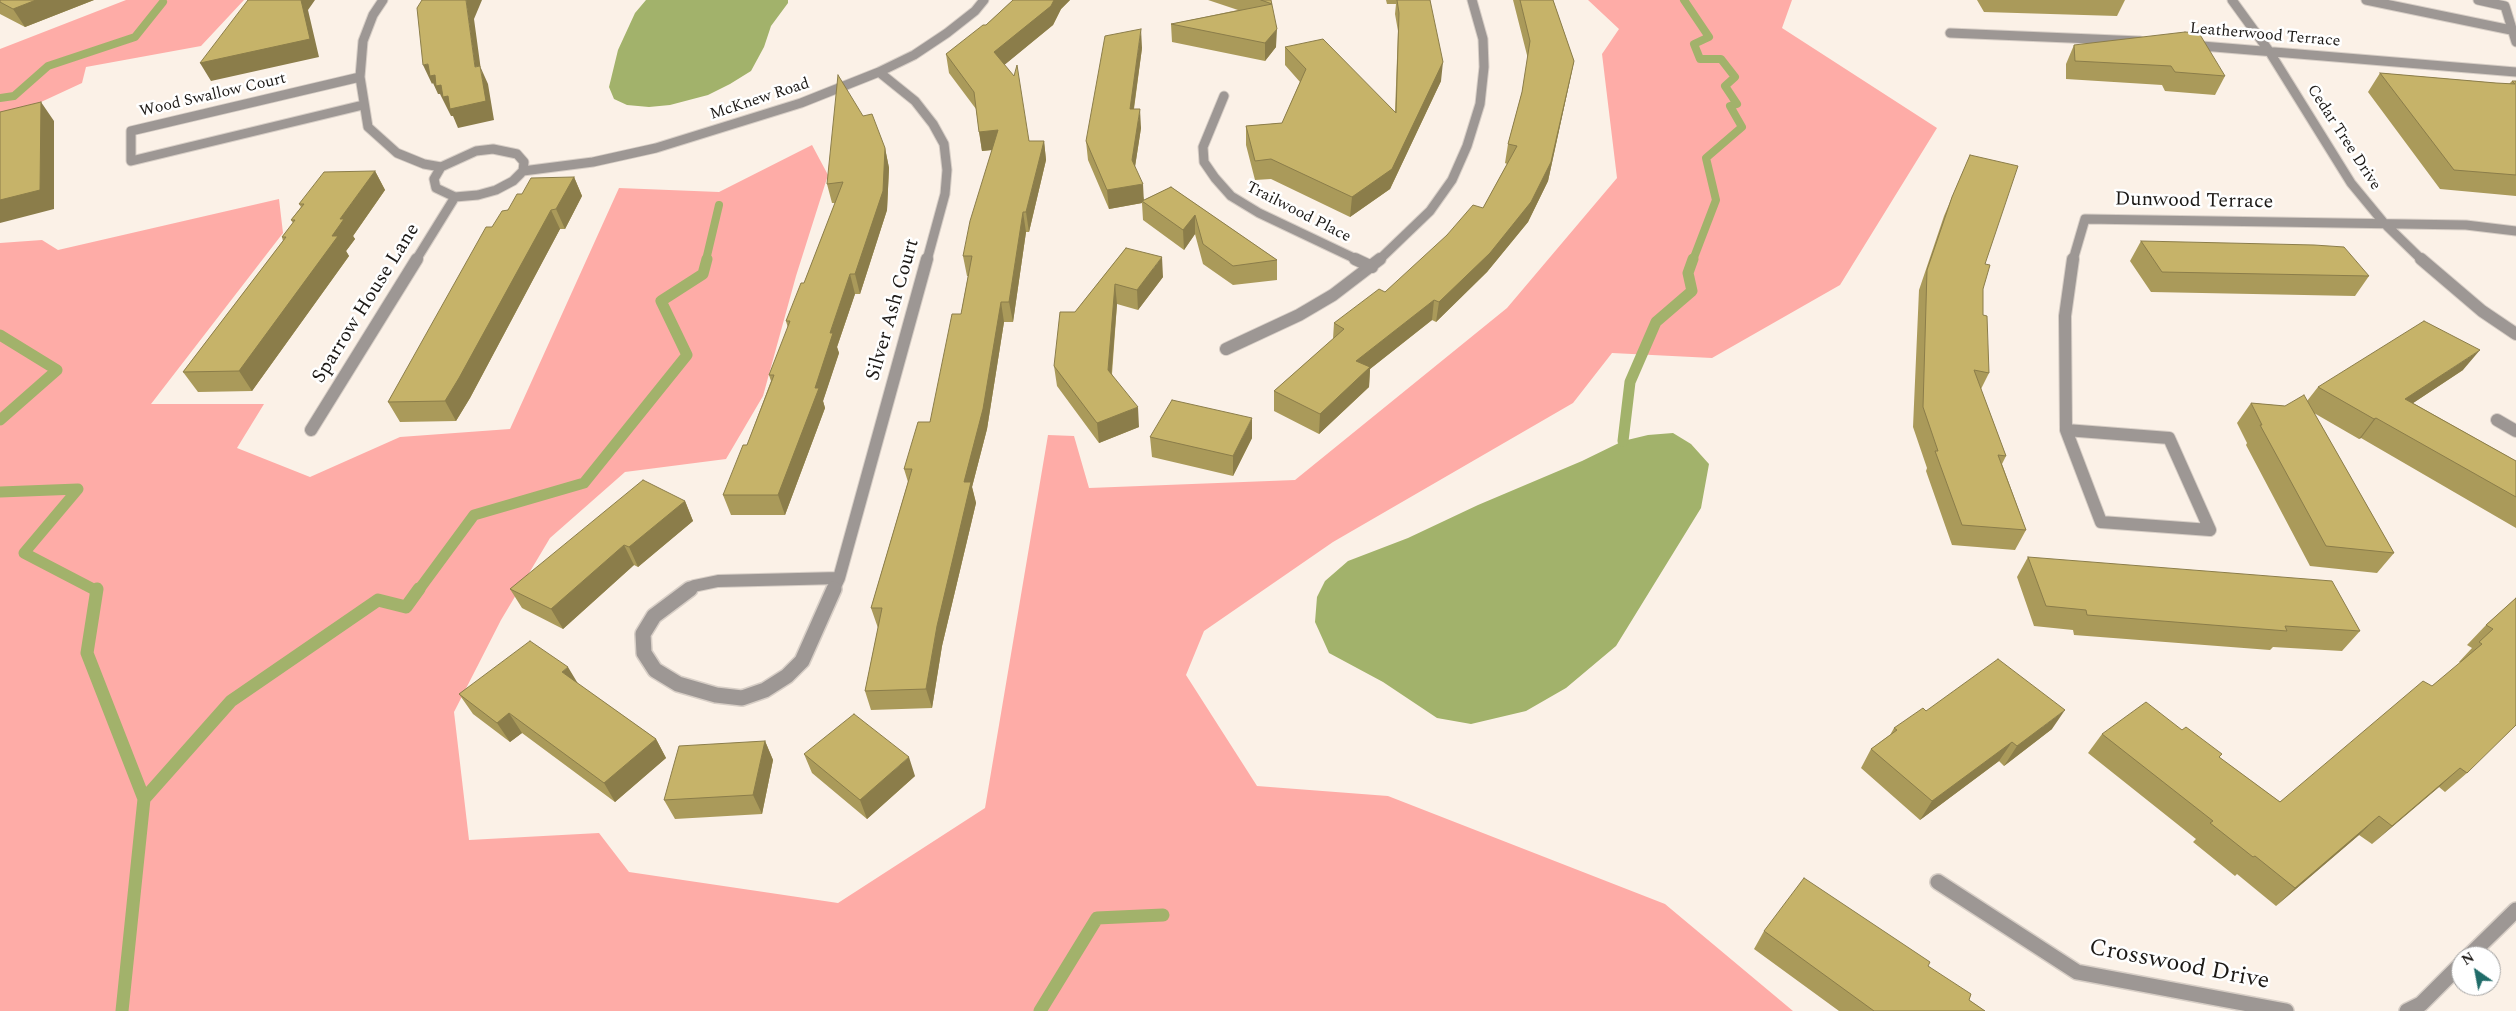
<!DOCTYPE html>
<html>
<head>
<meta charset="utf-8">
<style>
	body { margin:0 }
	#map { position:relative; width:2516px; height:1011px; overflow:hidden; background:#fbf1e7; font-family:Spectral,serif }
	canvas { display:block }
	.north { position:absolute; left:2451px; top:946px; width:50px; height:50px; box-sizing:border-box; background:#fff; border:1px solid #a4a3a2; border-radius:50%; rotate:327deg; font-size:14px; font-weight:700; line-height:20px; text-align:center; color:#1c1916 }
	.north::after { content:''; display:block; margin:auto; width:18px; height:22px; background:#206c69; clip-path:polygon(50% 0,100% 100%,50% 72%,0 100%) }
</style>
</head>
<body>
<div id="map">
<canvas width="2516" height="1011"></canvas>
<div class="north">N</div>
</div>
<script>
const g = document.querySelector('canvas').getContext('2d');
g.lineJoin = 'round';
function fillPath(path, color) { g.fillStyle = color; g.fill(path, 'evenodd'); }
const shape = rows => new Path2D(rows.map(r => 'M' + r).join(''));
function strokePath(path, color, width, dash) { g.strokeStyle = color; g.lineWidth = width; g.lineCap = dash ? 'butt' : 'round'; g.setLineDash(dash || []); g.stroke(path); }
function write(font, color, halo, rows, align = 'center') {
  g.font = font + ' Spectral,serif'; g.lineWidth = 5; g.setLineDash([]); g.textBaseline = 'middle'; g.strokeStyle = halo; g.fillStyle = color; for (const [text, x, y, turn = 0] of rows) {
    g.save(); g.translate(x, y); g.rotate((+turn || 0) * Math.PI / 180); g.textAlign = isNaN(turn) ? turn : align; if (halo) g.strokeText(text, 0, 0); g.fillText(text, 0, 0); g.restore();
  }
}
const forest = shape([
	[126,0,244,0,201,46,86,67,82,83,0,121,0,49],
	[1588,0,1792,0,1782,28,1937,128,1840,285,1712,358,1612,353,1573,403,1333,542,1204,631,1186,675,1257,786,1388,796,1665,904,1793,1011,0,1011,0,243,42,240,58,250,279,199,283,233,151,404,264,404,237,448,310,477,400,437,510,429,619,188,719,192,812,145,828,175,796,276,763,396,726,459,625,472,550,538,501,620,454,712,469,840,599,833,629,872,838,903,985,808,1048,435,1074,436,1089,488,1295,480,1507,308,1617,178,1602,54,1619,29]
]);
const water = shape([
	[646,0,788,0,788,3,771,26,764,47,751,71,730,84,708,95,670,105,649,107,627,105,614,99,609,87,618,50,635,13],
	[1673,433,1691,444,1709,464,1701,508,1616,646,1566,688,1526,711,1471,724,1437,718,1383,682,1329,653,1315,622,1317,597,1325,581,1348,561,1408,538,1478,505,1582,461,1623,441,1648,435]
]);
const streamFar2 = shape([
	[1684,0,1709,37,1694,44,1700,59,1721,59,1735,77,1725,86,1737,104,1730,106,1742,127,1706,158,1716,200,1693,260],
	[0,98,14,96,48,66,135,37,163,2],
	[706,260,719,205]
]);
const streamFar1 = shape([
	[0,335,57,370,0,420],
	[1623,441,1630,382,1656,322,1692,291,1688,273,1693,259],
	[0,492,78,489,24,553,97,591],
	[418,591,474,515,584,483,687,355,661,301,703,274,707,259]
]);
const stream = shape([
	[97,589,87,653,144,799,122,1011],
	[144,799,231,701,378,600,406,607,419,589],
	[1040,1011,1097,918,1163,915]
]);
const minorFar2 = shape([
	[383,0,373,15,363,41,360,77,368,127,397,153,424,164,441,167],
	[2232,0,2269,51,2351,183,2384,223,2422,260],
	[2366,0,2511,30],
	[2478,0,2505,6,2516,42],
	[1950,33,2140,41],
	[2190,45,2516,72],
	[879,72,915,101,933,124,944,144,947,170,945,194,927,260],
	[360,77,131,131,131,161,363,105],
	[1224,96,1203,147,1204,162,1215,178,1231,196,1259,213,1358,260],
	[493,149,517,154,524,162,523,171,513,181,496,190,478,195,455,197,436,188,434,179,441,167,476,151,493,149],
	[523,171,593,162,656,148,801,103,879,72,914,55,947,33,975,11,984,0],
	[416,260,455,197],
	[1379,260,1430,211,1452,180,1467,146,1480,104,1484,67,1483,39,1472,0],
	[2073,260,2085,219,2466,225,2516,231]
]);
const minorFar1 = shape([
	[1355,259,1372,267],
	[2421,259,2482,311,2516,334],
	[1226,349,1299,315,1333,295,1380,259],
	[2497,420,2516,431],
	[311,430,417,259],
	[2066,430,2169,438,2210,530,2101,522,2066,430],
	[2066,430,2065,316,2073,259],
	[839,578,927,259],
	[688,591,694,586,718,581,839,578],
	[833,591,839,578]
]);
const minor = shape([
	[690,589,654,616,643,634,644,653,655,670,678,684,716,695,742,698,765,690,787,676,802,661,834,589],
	[1938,882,2077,972,2286,1011],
	[2469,956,2516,910],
	[2407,1011,2421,1004,2461,964]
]);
const wall = shape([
	[0,0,94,0,25,27,0,14],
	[1013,0,1070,0,1061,9,1053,25,1004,65,1029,141,1044,141,1046,160,1029,232,1026,232,1013,322,1004,322,987,429,972,487,976,503,942,646,932,708,871,710,865,691,878,628,871,608,908,482,904,469,930,422,961,314,968,276,967,276,963,256,992,150,982,151,976,109,949,73,946,54,986,25],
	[1208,0,1271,0,1276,47,1265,61,1172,42,1171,24,1238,10],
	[1386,0,1430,0,1441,81,1390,189,1350,217,1271,179,1255,180,1246,145,1246,126,1282,123,1300,82,1285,65,1285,47,1395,112,1398,31,1395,14,1396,4,1387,4],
	[1513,0,1553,0,1574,61,1570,80,1548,181,1528,222,1487,272,1436,322,1432,320,1370,369,1369,387,1319,434,1274,411,1274,391,1333,339,1334,323,1385,292,1483,208,1507,164,1505,163,1508,144,1522,92,1528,59],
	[1977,0,2125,0,2117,16,1984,12],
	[2074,45,2225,76,2215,95,2165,91,2162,85,2066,79,2066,64],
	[1142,48,1134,109,1141,128,1135,167,1144,200,1171,187,1277,260,1277,280,1233,285,1203,264,1195,234,1184,250,1143,220,1142,203,1109,209,1088,160,1086,141],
	[2380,73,2496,83,2509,84,2512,81,2516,81,2516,196,2440,189,2368,92],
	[863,116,885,148,889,168,887,210,860,294,855,294,837,347,839,353,823,401,825,408,785,515,731,515,723,495,747,445,771,381,769,375,788,328,786,321,804,283,835,203,832,203,827,184],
	[1970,155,1985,264,1983,289,1983,315,1989,373,1981,389,2006,456,2002,464,2026,530,2015,550,1952,545,1926,471,1927,468,1913,427,1919,290,1944,216],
	[375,171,385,190,353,236,355,239,346,251,349,256,252,391,198,392,183,372,283,241,282,237,293,223,291,220,301,207,299,204],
	[574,177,582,196,565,229,560,229,470,398,456,421,400,422,388,402,492,227,522,194],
	[2141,241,2369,276,2355,296,2151,292,2130,261],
	[1126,248,1163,277,1138,310,1117,304,1112,374,1139,427,1099,443,1057,386,1054,366,1075,312],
	[2463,370,2413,403,2516,461,2516,528,2361,438,2359,439,2314,413,2394,553,2377,573,2310,566,2246,445,2247,443,2237,423,2251,403,2285,406,2307,401,2318,387],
	[1150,437,1252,438,1233,476,1152,457],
	[685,501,693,521,638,567,634,565,563,629,522,608,510,589],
	[2028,557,2360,631,2342,651,2273,647,2270,650,2074,635,2073,630,2034,626,2017,577],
	[2516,598,2467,773,2445,792,2439,787,2372,844,2359,835,2276,906,2237,874,2235,876,2193,842,2196,839,2088,753,2102,734,2182,730,2280,802,2432,686,2461,663,2459,662,2472,648,2467,645,2486,625],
	[577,683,656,739,666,758,615,802,522,733,510,742,473,714,459,694],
	[1926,711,2052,729,2004,766,1999,761,1920,820,1861,768,1871,749,1890,735,1894,728],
	[765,741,773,760,762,814,675,819,664,800],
	[804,754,915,776,867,819,812,773],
	[1764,931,1928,966,1969,1000,1985,1011,1839,1011,1754,949]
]);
const shadedWall = shape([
	[36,0,94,0,25,27,13,9],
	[301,0,315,0,308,10,319,57,211,81,200,63],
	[466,0,482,0,474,19,483,85,475,67],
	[1054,0,1070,0,1061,9,1053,25,997,71,994,52],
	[1141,29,1142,48,1131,128,1130,109],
	[1277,29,1276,47,1265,61,1265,43],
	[1574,61,1570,80,1548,181,1528,222,1487,272,1436,322,1439,302],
	[1443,62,1441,81,1390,189,1350,217,1352,197],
	[428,64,433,75,480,66,488,84,494,120,458,128,453,116,451,116,440,94,438,94,433,83,432,84,423,65],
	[41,102,54,121,54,209,0,223,0,200],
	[1140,109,1141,128,1133,179,1132,160],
	[998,130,1001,149,982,151,979,132],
	[1044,141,1046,160,1029,232,1026,212],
	[885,148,889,168,887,210,860,294,855,274],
	[375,171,385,190,353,236,355,239,346,251,349,256,252,391,239,371,340,219],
	[574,177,582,196,565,229,556,209],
	[1143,184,1144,203,1142,201,1142,203,1109,209,1107,190],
	[551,210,560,229,470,398,456,421,445,401],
	[1023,212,1026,232,1013,322,1009,302],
	[1195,215,1195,234,1184,250,1183,230],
	[1162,257,1163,277,1138,310,1137,290],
	[850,274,855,294,837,347,839,353,823,401,825,408,785,515,778,495,815,388,830,333],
	[1115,284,1117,304,1110,390,1108,370],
	[1434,300,1432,320,1370,369,1369,387,1319,434,1320,414,1356,361],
	[1001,302,1004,322,987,429,972,487,976,503,942,646,932,708,926,689,937,626,964,482],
	[2480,350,2463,370,2389,419,2405,399],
	[1138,407,1139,427,1099,443,1097,423],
	[1252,418,1252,438,1233,476,1233,456],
	[2376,418,2361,438,2359,439,2374,419],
	[685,501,693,521,638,567,629,547],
	[624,545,634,565,563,629,551,609],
	[568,667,580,687,562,672],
	[2065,710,2052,729,2004,766,2017,746],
	[509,713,522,733,510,742,497,723],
	[656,739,666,758,615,802,604,783],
	[765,741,773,760,762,814,753,795],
	[2012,742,1999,761,1920,820,1932,801],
	[909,757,915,776,867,819,860,800],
	[2460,768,2439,787,2372,844,2392,826],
	[2379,816,2359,835,2276,906,2295,888]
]);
const building = shape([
	[0,0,36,0,13,9,0,2,0,0],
	[248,0,301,0,310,39,200,63,248,0],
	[422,0,466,0,475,67,480,66,486,101,450,109,448,96,443,97,441,85,436,86,435,75,430,76,428,64,423,65,417,8,422,0],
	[1013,0,1054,0,1051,6,994,52,1014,76,1017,65,1029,141,1044,141,1026,212,1023,212,1009,302,1001,302,983,409,964,482,971,482,937,626,926,689,865,691,882,608,871,608,912,469,904,469,918,422,930,422,952,314,961,314,972,256,963,256,970,221,998,130,979,132,974,92,946,54,983,25,986,25,1013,0],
	[1261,0,1271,0,1277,29,1265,43,1171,24,1272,4,1261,0],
	[1397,0,1430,0,1443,62,1392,169,1352,197,1271,159,1255,161,1246,126,1282,123,1306,69,1285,47,1323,39,1396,113,1399,13,1397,0],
	[1520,0,1553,0,1574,61,1551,162,1531,202,1490,253,1439,302,1434,300,1356,361,1370,367,1320,414,1274,391,1344,329,1334,323,1379,289,1385,292,1447,235,1473,205,1483,208,1517,146,1508,144,1522,92,1530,41,1520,0],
	[1141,29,1130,109,1140,109,1132,160,1143,184,1107,190,1086,141,1105,36,1141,29],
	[2185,32,2199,33,2225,76,2175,72,2171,66,2075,61,2074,45,2185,32],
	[2380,73,2496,83,2515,84,2512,81,2516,81,2516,175,2454,170,2380,73],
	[838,75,863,116,872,114,885,148,883,191,855,274,850,274,830,333,833,333,815,388,819,388,778,495,723,495,743,445,747,445,774,375,769,375,790,321,786,321,801,283,804,283,843,182,827,184,838,75],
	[41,102,40,190,0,200,0,112,41,102],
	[1970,155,2018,166,1985,264,1990,265,1983,289,1983,315,1987,316,1989,373,1974,370,2006,456,1998,455,2026,530,1962,525,1935,451,1938,451,1923,407,1927,270,1952,197,1970,155],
	[375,171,340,219,344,219,332,236,338,236,239,371,183,372,286,237,282,237,295,220,291,220,304,204,299,204,324,172,375,171],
	[574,177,556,209,551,210,459,378,445,401,388,402,486,227,492,227,502,211,508,210,517,194,522,194,531,178,574,177],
	[1171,187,1277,260,1233,266,1203,244,1195,215,1183,230,1142,201,1171,187],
	[2141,241,2314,245,2344,247,2369,276,2162,272,2141,241],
	[1126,248,1162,257,1137,290,1115,284,1108,370,1138,407,1097,423,1054,366,1060,312,1075,312,1126,248],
	[2424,321,2480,350,2405,399,2516,461,2516,497,2376,418,2374,419,2318,387,2424,321],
	[2304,395,2394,553,2326,546,2260,425,2262,425,2251,403,2285,406,2304,395],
	[1172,400,1252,418,1233,456,1150,437,1172,400],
	[643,480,685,501,629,547,624,545,551,609,510,589,643,480],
	[2028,557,2332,581,2360,631,2285,626,2287,631,2087,615,2086,610,2046,606,2028,557],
	[2516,598,2516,725,2467,773,2460,768,2392,826,2379,816,2295,888,2255,856,2253,857,2210,823,2213,821,2102,734,2146,702,2182,730,2186,727,2222,754,2219,757,2280,802,2423,681,2432,686,2482,644,2479,642,2493,629,2486,625,2516,598],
	[530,641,568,667,562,672,656,739,604,783,509,713,497,723,459,694,530,641],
	[1998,659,2065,710,2017,746,2012,742,1932,801,1871,749,1897,730,1894,728,1923,708,1926,711,1998,659],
	[854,714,909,757,860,800,804,754,854,714],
	[765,741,753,795,664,800,679,746,765,741],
	[1804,878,1930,962,1928,966,1971,994,1969,1000,1985,1011,1874,1011,1764,931,1804,878]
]);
const farStreetnames = [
	["Leatherwood Terrace",2265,36,5],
	["Wood Swallow Court",213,96,-13],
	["McKnew Road",760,100,-18],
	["Cedar Tree Drive",2343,138,57],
	["Trailwood Place",1298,213,27]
];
const streetNames = [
	["Dunwood Terrace",2194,202,1],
	["Sparrow House Lane",367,304,-58],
	["Silver Ash Court",894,310,-74]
];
const nearStreetnames = [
	["Crosswood Drive",2179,966,11]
];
fillPath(forest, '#feaca7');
fillPath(water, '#a2b26b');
strokePath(streamFar2, '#a2b26b', 8);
strokePath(streamFar1, '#a2b26b', 11);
strokePath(stream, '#a2b26b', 13);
strokePath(minorFar2, '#d7cec6', 11);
strokePath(minorFar1, '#d7cec6', 14);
strokePath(minor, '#d7cec6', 18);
strokePath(minorFar2, '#9d9794', 9);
strokePath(minorFar1, '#9d9794', 12);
strokePath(minor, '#9d9794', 15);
fillPath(wall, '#aa9a5a');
fillPath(shadedWall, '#8b7d4a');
fillPath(building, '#c6b369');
strokePath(building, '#8b7d4a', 1);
write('16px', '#1c1916', '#fff', farStreetnames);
write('20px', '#1c1916', '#fff', streetNames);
write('24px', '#1c1916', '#fff', nearStreetnames);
</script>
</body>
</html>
